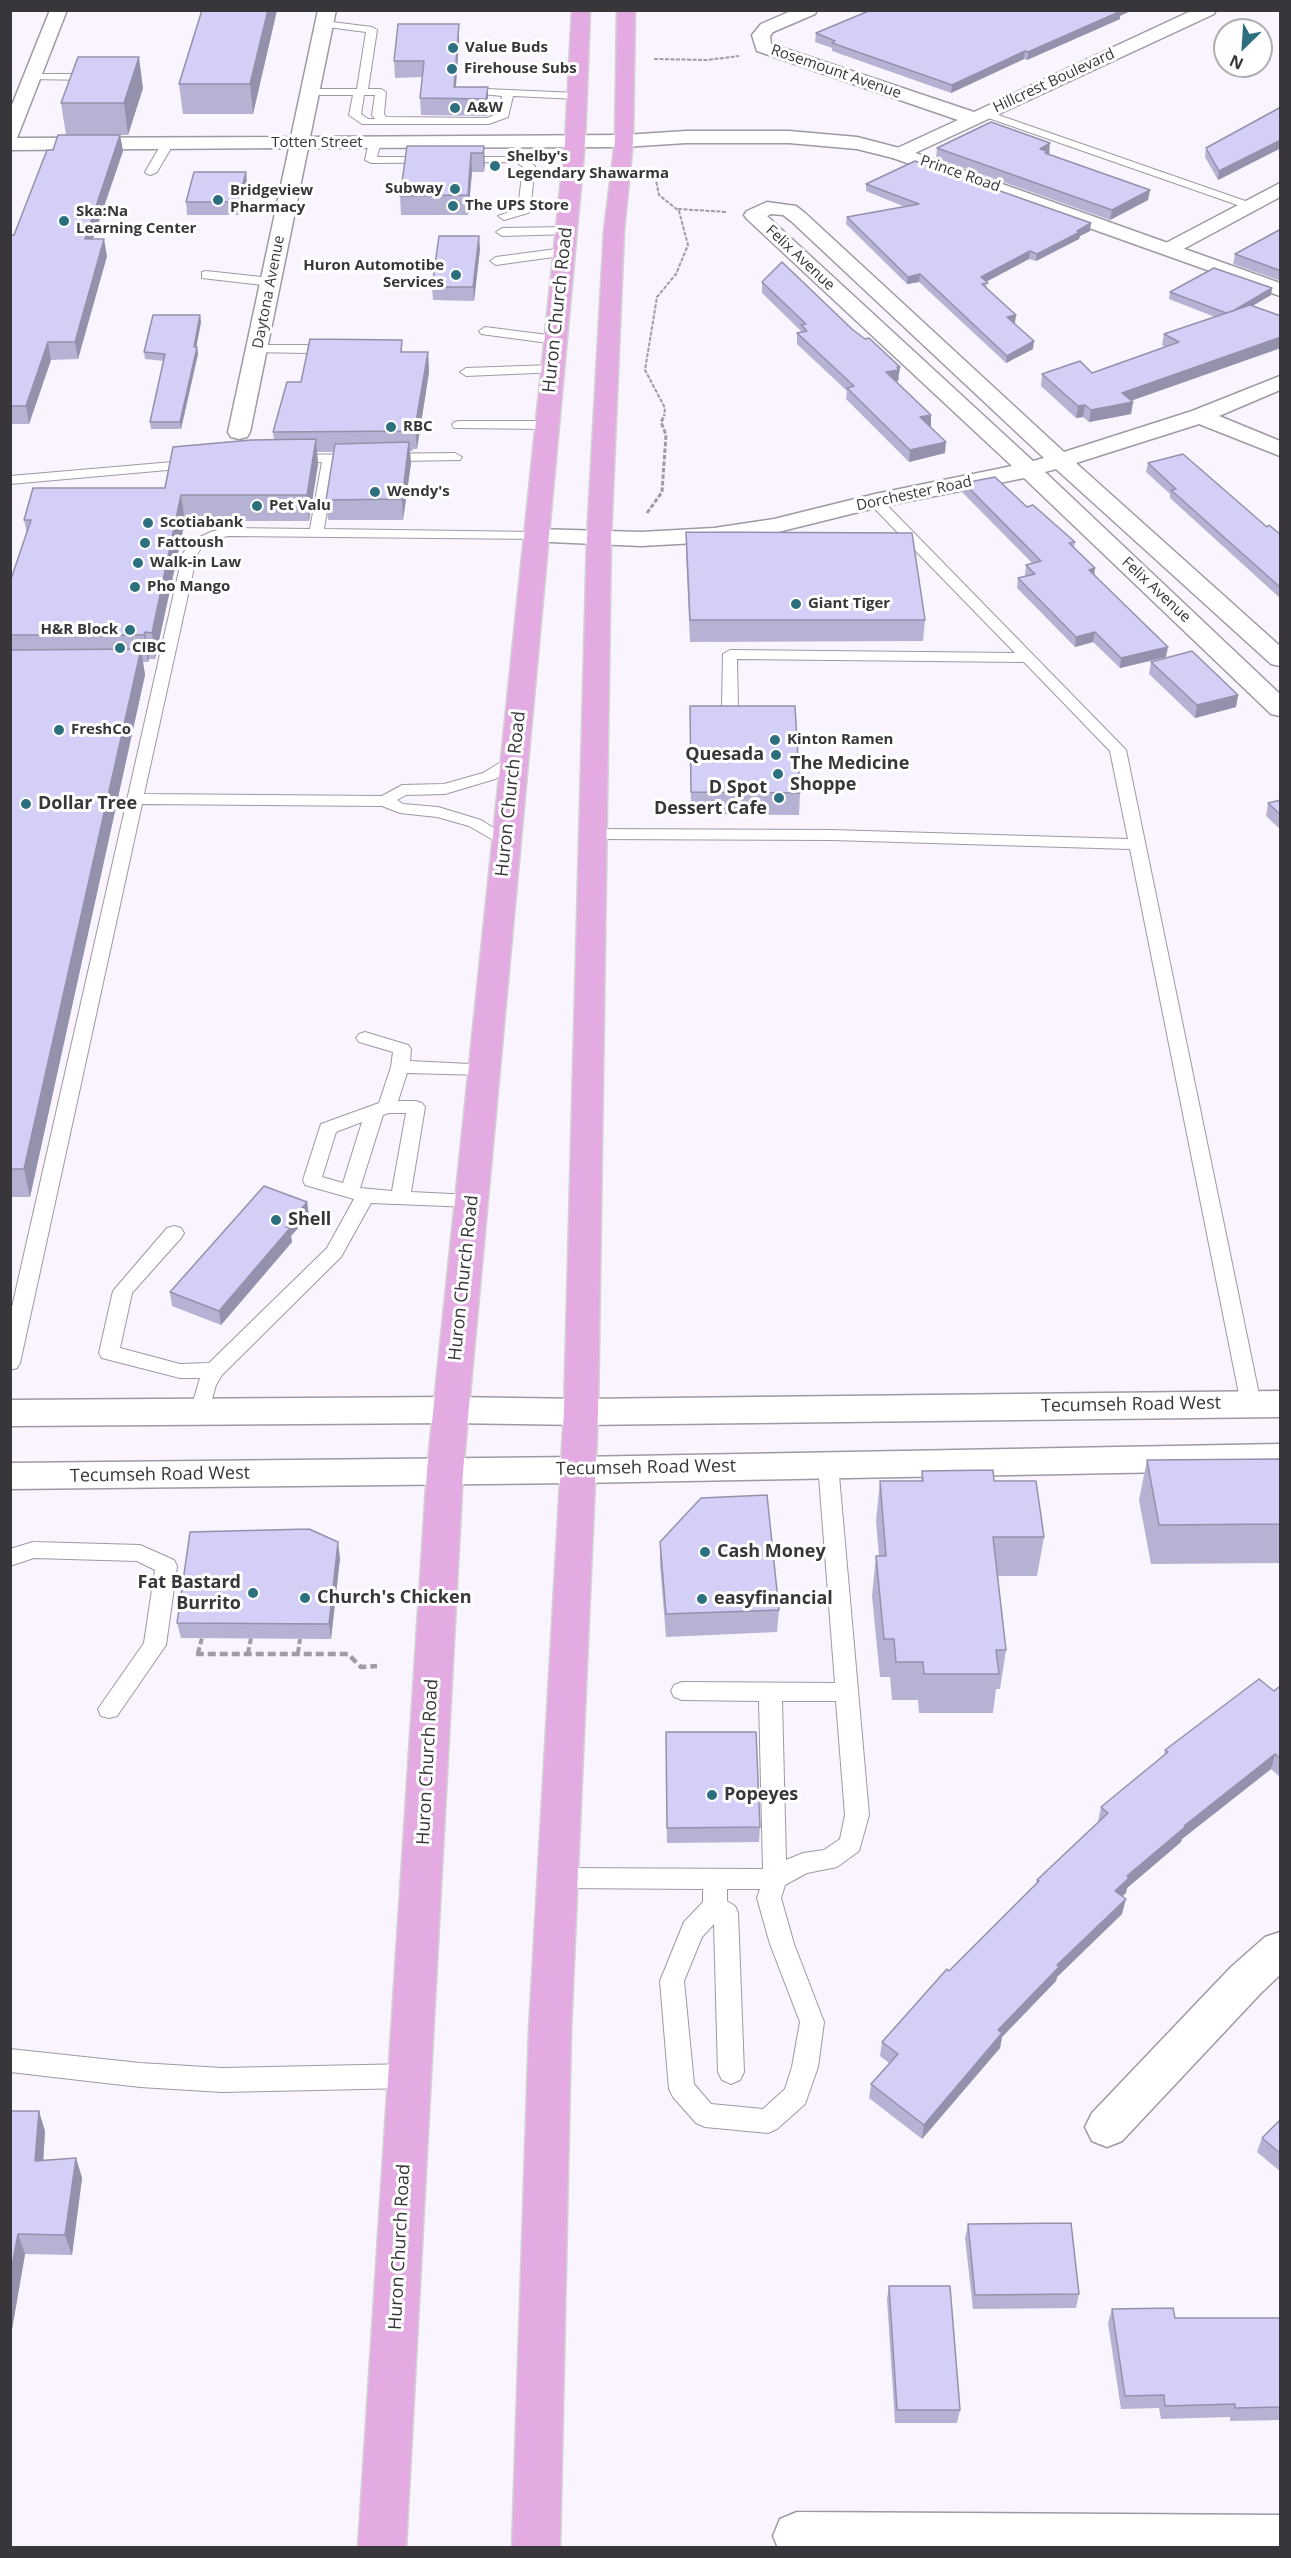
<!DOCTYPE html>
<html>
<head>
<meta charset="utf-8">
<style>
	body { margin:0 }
	#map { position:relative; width:1291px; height:2558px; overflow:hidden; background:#f9f4fe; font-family:"Open Sans",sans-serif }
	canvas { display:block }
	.frame { position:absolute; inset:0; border:12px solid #38363a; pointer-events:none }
	.north { position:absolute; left:1213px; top:18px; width:60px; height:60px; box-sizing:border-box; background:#fff; border:2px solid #afafb0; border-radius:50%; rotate:205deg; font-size:16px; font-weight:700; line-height:24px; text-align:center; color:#38363a }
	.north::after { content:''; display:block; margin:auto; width:21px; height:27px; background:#2c7080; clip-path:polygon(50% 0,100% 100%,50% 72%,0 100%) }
</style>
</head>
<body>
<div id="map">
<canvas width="1291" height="2558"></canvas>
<div class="frame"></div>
<div class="north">N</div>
</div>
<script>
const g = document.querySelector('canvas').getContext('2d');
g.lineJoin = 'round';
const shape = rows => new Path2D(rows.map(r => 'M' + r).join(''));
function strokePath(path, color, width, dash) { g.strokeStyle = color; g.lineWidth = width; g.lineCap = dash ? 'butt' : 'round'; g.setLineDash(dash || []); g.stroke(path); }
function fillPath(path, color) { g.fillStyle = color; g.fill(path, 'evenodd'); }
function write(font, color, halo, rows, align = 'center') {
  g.font = font + ' "Open Sans",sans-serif'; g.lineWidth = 6; g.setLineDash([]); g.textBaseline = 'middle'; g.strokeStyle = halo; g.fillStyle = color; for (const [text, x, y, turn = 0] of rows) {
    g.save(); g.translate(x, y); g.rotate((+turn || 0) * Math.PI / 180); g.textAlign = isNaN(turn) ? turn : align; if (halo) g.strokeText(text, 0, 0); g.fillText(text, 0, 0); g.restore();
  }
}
const pathFar3 = shape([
	[654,59,707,60,739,56],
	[654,171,659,195,679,211,688,245,676,274,657,297,645,370,665,408,664,416],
	[678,209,727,212]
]);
const pathFar2 = shape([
	[647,513,662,492,666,435,661,422,665,415]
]);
const pathFar1 = shape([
	[198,1653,202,1638],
	[248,1653,251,1638],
	[298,1653,300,1639]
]);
const path = shape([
	[199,1652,198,1654,348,1654,361,1667,377,1666]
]);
const service = shape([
	[324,21,372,27,377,30,368,89,381,89,386,92,384,114,386,117,487,118,499,113,502,96,482,94,481,92,486,89,577,93,582,96,577,99,513,96,508,117,489,124,362,124,349,115,353,95,309,95,304,92,309,89,357,89,366,32,320,26,320,22,324,21],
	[364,95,375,95,372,115,375,119,368,119,361,114,364,95],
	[33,74,91,74,96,77,91,80,29,79,29,75,33,74],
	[984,110,1254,204,1256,206,1254,208,1246,208,980,115,980,111,984,110],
	[375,139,381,142,377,157,522,157,535,166,530,211,528,213,504,220,498,216,518,209,523,167,516,162,371,163,365,160,369,142,375,139],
	[168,140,174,143,157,172,151,175,147,174,145,172,162,143,168,140],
	[566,227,572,231,570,234,502,236,496,232,502,228,566,227],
	[564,248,570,252,568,255,496,265,490,261,496,257,564,248],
	[206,271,271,278,277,282,271,286,202,278,202,272,206,271],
	[485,327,556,336,562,340,556,344,481,334,479,331,485,327],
	[257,345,307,345,313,349,307,353,252,352,251,349,257,345],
	[553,365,559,369,558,372,466,376,460,372,466,368,553,365],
	[459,421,547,421,554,425,547,429,454,428,452,425,454,422,459,421],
	[455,453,462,457,460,460,335,462,324,529,535,532,542,536,540,539,229,536,217,538,203,546,197,554,144,794,382,796,402,785,444,784,483,773,514,754,522,759,520,762,495,779,445,794,406,795,397,800,403,804,438,807,481,820,514,841,512,844,500,844,469,826,437,817,400,813,382,806,142,804,20,1363,17,1368,10,1370,10,1316,183,553,193,540,213,531,229,528,310,529,322,462,291,462,284,458,286,455,455,453],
	[196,460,201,461,203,464,201,467,10,484,10,476,196,460],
	[875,497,880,498,1126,750,1261,1404,1258,1409,1251,1412,1244,1409,1241,1404,1130,849,832,840,593,839,585,834,593,829,832,830,1128,839,1110,751,1024,662,737,659,738,709,735,712,725,712,722,709,723,654,730,650,1015,653,870,504,868,501,875,497],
	[365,1032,408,1045,411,1049,410,1061,490,1065,493,1069,490,1073,484,1075,407,1073,398,1101,416,1101,422,1103,425,1107,411,1192,471,1195,478,1196,480,1201,478,1206,471,1207,371,1203,341,1257,222,1375,216,1385,207,1417,200,1420,193,1417,190,1412,200,1378,180,1378,102,1358,99,1353,113,1291,167,1228,174,1226,181,1228,184,1233,181,1238,132,1293,120,1348,180,1364,209,1363,327,1248,354,1199,305,1185,303,1180,321,1124,379,1103,391,1067,393,1052,359,1042,356,1038,359,1034,365,1032],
	[389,1113,406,1113,392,1191,360,1188,383,1115,389,1113],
	[362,1122,343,1183,322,1177,336,1132,362,1122],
	[828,1456,835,1458,838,1464,869,1815,859,1851,837,1867,807,1873,785,1885,781,1898,794,1944,824,2022,818,2067,805,2104,777,2129,768,2133,705,2127,696,2123,673,2097,669,2089,660,1981,684,1922,703,1902,703,1889,558,1888,550,1885,546,1878,550,1871,558,1868,763,1869,759,1701,682,1700,674,1697,671,1691,674,1685,682,1682,835,1683,818,1464,821,1458,828,1456],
	[782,1701,836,1701,845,1815,840,1839,824,1850,803,1853,786,1860,782,1701],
	[727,1889,760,1889,757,1898,770,1944,800,2022,792,2067,785,2089,763,2109,711,2104,694,2084,684,1981,702,1937,714,1924,718,2072,722,2080,731,2084,740,2080,744,2072,738,1913,735,1906,727,1901,727,1889],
	[33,1542,140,1545,174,1560,177,1566,166,1645,117,1716,109,1718,101,1716,98,1709,144,1643,155,1570,137,1561,34,1558,10,1566,10,1549,33,1542],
	[10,2049,140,2063,222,2068,410,2064,419,2068,423,2076,419,2084,410,2088,222,2092,140,2087,10,2072,10,2049]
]);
const minor = shape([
	[50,10,67,10,17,138,291,137,318,10,336,10,310,137,624,135,631,137,633,141,631,145,624,147,308,148,250,432,247,437,239,439,231,437,228,432,289,148,10,150,10,110,50,10],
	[793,10,817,10,815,14,773,32,770,36,771,44,974,112,1193,10,1216,10,1214,14,900,160,893,158,890,154,893,150,958,120,757,51,752,35,761,24,793,10],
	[1280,183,1280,197,1176,253,1169,255,1162,253,1159,249,1162,245,1280,183],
	[767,202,796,206,805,213,1064,452,1192,411,1280,376,1280,390,1219,416,1280,441,1280,456,1199,424,1076,463,1280,646,1280,666,1271,664,1056,469,1045,472,1280,694,1280,716,1271,714,1024,478,875,508,774,533,714,542,641,546,527,541,523,536,527,531,535,529,641,532,714,528,774,519,875,494,1012,466,747,219,744,215,747,211,767,202],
	[771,214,783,215,791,221,1044,458,1033,461,767,216,771,214],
	[1280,1932,1280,1975,1261,1993,1122,2141,1107,2147,1092,2141,1085,2127,1092,2113,1231,1967,1265,1937,1280,1932],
	[797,2512,1280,2515,1280,2548,778,2548,773,2536,780,2519,797,2512]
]);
const tertiary = shape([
	[686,131,789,131,857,137,907,150,1280,283,1280,296,893,158,857,149,789,143,686,143,624,147,617,145,615,141,617,137,624,135,686,131]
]);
const secondary = shape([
	[1280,1391,1280,1417,581,1425,451,1423,10,1426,10,1400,451,1397,581,1399,1280,1391],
	[1280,1444,1280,1470,578,1483,10,1489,10,1463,578,1457,1280,1444]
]);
const trunk = shape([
	[572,10,590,10,585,142,463,1471,406,2548,358,2548,427,1471,565,142,572,10],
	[617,10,635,10,633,141,624,231,611,538,598,1412,571,2030,560,2548,512,2548,529,2030,564,1412,587,538,604,231,615,141,617,10]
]);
const wall = shape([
	[277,10,253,114,183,114,179,84],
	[1120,16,1120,19,1027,60,1024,59,951,93,832,51,832,48,815,42,816,33],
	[459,40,456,87,488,87,488,104,487,116,421,115,420,98,422,77,395,78,394,61],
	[143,88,128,135,120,135,123,151,93,239,107,256,78,359,51,360,29,424,10,424,10,237,14,235,53,150,66,135,61,103],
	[1281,107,1281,148,1218,180,1205,157,1206,148],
	[484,146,484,172,472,172,468,215,401,215,400,196],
	[937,148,1049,154,1048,154,1148,200,1110,220,936,158],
	[246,172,247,185,240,215,187,215,186,202],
	[866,184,1090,231,1080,236,1079,239,1036,261,1029,259,986,282,987,289,1015,323,1013,323,1033,349,1006,363,919,282,907,284,846,224,847,217,905,207,866,191],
	[1281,229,1281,281,1233,264,1235,254],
	[480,249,474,301,433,300,432,287],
	[762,282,899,378,898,381,896,381,931,426,945,453,909,462,846,399,847,391,797,344,797,333,801,332,801,331,762,293],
	[1272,288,1271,295,1252,306,1132,401,1133,402,1131,414,1089,422,1083,417,1076,418,1041,386,1042,374,1092,373,1165,347,1162,345,1164,334,1215,317,1169,299,1170,292],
	[201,322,196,347,197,347,198,354,181,429,151,429,150,422,164,361,145,359,144,352],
	[403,352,428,352,429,372,417,449,413,449,412,451,410,451,411,463,403,520,328,520,326,500,334,452,317,452,318,464,309,521,185,521,155,659,149,659,148,662,143,662,145,675,30,1197,10,1197,10,582,27,534,24,520,165,488,274,440,273,432,301,382],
	[1148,463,1281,535,1281,599,1170,498,1170,494,1146,472],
	[964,483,1027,507,1075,542,1074,548,1094,576,1166,657,1120,668,1093,642,1075,647,1017,588,1018,578,1026,576,1025,575,1026,565,1032,563,963,493],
	[686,532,925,620,923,641,690,642,686,553],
	[1151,662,1238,695,1236,707,1195,718,1149,674],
	[690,706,800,793,799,815,691,814],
	[1281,800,1281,830,1266,816,1268,803],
	[307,1202,309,1216,291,1236,292,1242,221,1325,172,1306,170,1292],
	[1281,1459,1281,1563,1151,1564,1139,1500,1147,1460],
	[922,1471,994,1481,1044,1537,1037,1576,998,1576,1006,1650,1000,1689,996,1689,993,1713,919,1713,918,1700,892,1700,890,1677,880,1677,872,1596,876,1556,879,1556,876,1521,880,1481,921,1481],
	[660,1542,779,1610,777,1632,666,1637,660,1564],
	[340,1558,331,1639,181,1638,177,1623],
	[1281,1686,1281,1778,1271,1769,1182,1839,1181,1842,1127,1888,1126,1893,1122,1896,1122,1914,1057,1977,1056,1981,1002,2037,1000,2048,922,2139,869,2098,871,2084,889,2063,880,2056,882,2042,949,1971,1036,1884,1037,1880,1098,1822,1101,1807,1164,1755,1165,1750],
	[666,1748,760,1827,759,1842,667,1843],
	[10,2111,45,2131,43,2161,76,2158,82,2178,72,2255,25,2254,10,2341],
	[1281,2119,1281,2172,1257,2152,1262,2138],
	[968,2224,1079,2294,1076,2308,973,2309,965,2238],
	[889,2286,960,2410,957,2423,895,2423,887,2299],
	[1112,2309,1175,2318,1281,2318,1281,2420,1230,2421,1230,2417,1161,2419,1159,2408,1121,2409,1108,2323]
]);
const shadedWall = shape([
	[268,10,277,10,253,114,250,84],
	[1117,10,1133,10,1120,16,1120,19,1027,60,1028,52],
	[459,24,459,40,455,99,454,87],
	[1025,51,1024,59,951,93,952,85],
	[139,57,143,88,128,135,124,103],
	[488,87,488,104,487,116,486,99],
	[120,135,123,151,87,256,85,239],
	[1281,140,1281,148,1218,180,1219,171],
	[1050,143,1049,154,1048,154,1048,162,1040,149],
	[484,146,485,164,484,172,483,153],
	[471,153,472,172,468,215,468,195],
	[246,172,247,185,240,215,238,202],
	[1150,190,1148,200,1110,220,1112,210],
	[1091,223,1090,231,1080,236,1079,239,1036,261,1037,254],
	[479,236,480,249,474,301,473,287],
	[104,239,107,256,78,359,75,342],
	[1030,251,1029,259,980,285,981,277],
	[920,274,919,282,907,284,908,277],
	[1272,288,1271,295,1227,321,1228,314],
	[200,315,201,322,195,354,194,347],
	[1016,315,1015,323,1006,324,1007,317],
	[1281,337,1281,348,1125,403,1133,402,1131,414,1089,422,1091,410,1122,393],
	[1034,341,1033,349,1006,363,1007,356],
	[48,342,51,360,29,424,26,406],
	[197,347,198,354,181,429,180,422],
	[428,352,429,372,417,449,415,428],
	[897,367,900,367,898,381,885,384,886,372],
	[1085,405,1083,417,1076,418,1078,406],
	[931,415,931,426,919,429,920,417],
	[316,439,318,464,309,521,307,495],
	[409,442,411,463,403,520,402,499],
	[946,442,945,453,909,462,910,450],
	[181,495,185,521,155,659,152,633],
	[1095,568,1094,578,1089,570],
	[145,632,149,659,148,662,144,635],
	[1095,632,1093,642,1075,647,1076,637],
	[1168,647,1166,657,1120,668,1121,658],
	[141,649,145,675,30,1197,24,1169],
	[1238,695,1236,707,1195,718,1197,705],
	[307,1202,309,1216,291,1236,292,1242,221,1325,219,1311,286,1227],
	[338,1542,340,1558,331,1639,329,1624],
	[1275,1754,1271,1769,1182,1839,1181,1842,1127,1888,1126,1893,1112,1906,1115,1891,1127,1876,1184,1826],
	[1126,1899,1122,1914,1057,1977,1056,1981,1002,2037,1000,2048,922,2139,924,2125,998,2030,1057,1965],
	[39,2111,45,2131,42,2182,35,2161],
	[76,2158,82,2178,72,2255,65,2235],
	[18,2234,25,2254,10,2341,10,2276]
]);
const building = shape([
	[202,10,268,10,250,84,179,84,202,10],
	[871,10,1119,10,1121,11,1028,52,1025,51,952,85,832,43,835,41,816,33,871,10],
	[398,24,459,24,454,87,488,87,486,99,420,98,424,61,394,61,398,24],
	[78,57,139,57,124,103,61,103,78,57],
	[1281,107,1281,140,1219,171,1206,148,1281,107],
	[991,122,1050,143,1040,149,1049,152,1045,153,1150,190,1112,210,937,148,991,122],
	[58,135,120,135,85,239,104,239,75,342,48,342,26,406,10,406,10,237,11,235,14,235,47,150,53,150,58,135],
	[407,146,484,146,483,153,471,153,468,195,400,196,407,146],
	[915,161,1091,223,1077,231,1080,232,1037,254,1030,251,981,277,988,283,982,284,1016,315,1007,317,1034,341,1007,356,920,274,908,277,847,217,919,204,866,184,915,161],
	[194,172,246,172,238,202,186,202,194,172],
	[1281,229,1281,271,1235,254,1281,229],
	[439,236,479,236,473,287,432,287,439,236],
	[782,262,853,330,865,339,869,338,900,367,897,367,899,370,886,372,931,415,920,417,946,442,910,450,847,388,854,386,797,333,807,331,801,325,806,324,762,282,782,262],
	[1214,268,1272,288,1233,311,1226,313,1170,292,1214,268],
	[1250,305,1281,316,1281,337,1122,393,1133,402,1091,410,1085,405,1078,406,1042,374,1080,361,1092,373,1179,342,1164,334,1250,305],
	[153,315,200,315,194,347,197,347,180,422,150,422,165,354,144,352,153,315],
	[310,339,402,340,401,352,428,352,415,428,411,428,411,431,273,432,287,382,301,382,310,339],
	[316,439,307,495,181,495,152,633,145,632,144,635,10,635,10,582,31,520,24,520,33,488,165,488,173,447,251,440,316,439],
	[409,442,402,499,326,500,335,444,409,442],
	[1183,454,1267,527,1269,525,1281,535,1281,588,1171,490,1176,489,1148,463,1183,454],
	[995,477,1027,507,1033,505,1075,542,1069,543,1095,568,1089,570,1168,647,1121,658,1095,632,1076,637,1018,578,1035,574,1026,565,1041,561,964,483,995,477],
	[686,532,912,533,925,620,690,620,686,532],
	[141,649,24,1169,10,1169,10,650,141,649],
	[1192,651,1238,695,1197,705,1151,662,1192,651],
	[690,706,795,706,800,793,691,792,690,706],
	[1281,800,1281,815,1268,803,1281,800],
	[264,1186,307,1202,286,1227,290,1228,219,1311,170,1292,264,1186],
	[1281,1459,1281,1524,1159,1525,1147,1460,1281,1459],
	[993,1470,994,1481,1036,1481,1044,1537,993,1537,1006,1650,996,1650,999,1674,924,1674,923,1662,896,1662,894,1639,884,1639,876,1556,886,1556,880,1481,923,1481,922,1471,993,1470],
	[767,1495,779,1610,666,1614,660,1542,701,1498,767,1495],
	[309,1529,338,1542,329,1624,177,1623,190,1532,309,1529],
	[1259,1679,1274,1691,1280,1686,1281,1686,1281,1759,1275,1754,1184,1826,1185,1827,1127,1876,1129,1878,1115,1891,1126,1899,1057,1965,1059,1967,998,2030,1002,2033,924,2125,871,2084,898,2054,882,2042,947,1969,949,1971,1039,1881,1037,1880,1108,1813,1101,1807,1168,1752,1165,1750,1259,1679],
	[666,1732,756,1732,760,1827,667,1828,666,1732],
	[10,2111,39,2111,35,2161,76,2158,65,2235,18,2234,10,2276,10,2111],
	[1281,2119,1281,2154,1262,2138,1281,2119],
	[1071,2223,1079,2294,975,2295,968,2224,1071,2223],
	[889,2286,950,2286,960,2410,897,2410,889,2286],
	[1173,2308,1175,2318,1281,2318,1281,2407,1235,2408,1235,2404,1165,2406,1164,2395,1125,2396,1112,2309,1173,2308]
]);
const markers = [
	[453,48,6,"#2c7080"],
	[452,69,6,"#2c7080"],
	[455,108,6,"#2c7080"],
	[495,166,6,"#2c7080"],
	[455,189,6,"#2c7080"],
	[218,200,6,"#2c7080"],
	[453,206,6,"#2c7080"],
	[64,221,6,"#2c7080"],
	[456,275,6,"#2c7080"],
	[391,427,6,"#2c7080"],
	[375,492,6,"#2c7080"],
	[257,506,6,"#2c7080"],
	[148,523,6,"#2c7080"],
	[145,543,6,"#2c7080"],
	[138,563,6,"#2c7080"],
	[135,587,6,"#2c7080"],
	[796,604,6,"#2c7080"],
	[130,630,6,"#2c7080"],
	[120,648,6,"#2c7080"],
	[59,730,6,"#2c7080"],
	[775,740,6,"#2c7080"],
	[776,755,6,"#2c7080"],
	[778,774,6,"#2c7080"],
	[779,798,6,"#2c7080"],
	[26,804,6,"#2c7080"],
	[276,1220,6,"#2c7080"],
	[705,1552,6,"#2c7080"],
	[253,1593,6,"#2c7080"],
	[305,1598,6,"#2c7080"],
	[702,1599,6,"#2c7080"],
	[712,1795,6,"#2c7080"]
];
const farPoinames = [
	["Value Buds",465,48],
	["Firehouse Subs",464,69],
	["A&W",467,108],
	["Shelby's",507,157],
	["Legendary Shawarma",507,174],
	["Subway",443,189,"right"],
	["Bridgeview",230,191],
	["Pharmacy",230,208],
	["The UPS Store",465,206],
	["Ska:Na",76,212],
	["Learning Center",76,229],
	["Huron Automotibe",444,266,"right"],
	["Services",444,283,"right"],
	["RBC",403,427],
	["Wendy's",387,492],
	["Pet Valu",269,506],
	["Scotiabank",160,523],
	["Fattoush",157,543],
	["Walk-in Law",150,563],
	["Pho Mango",147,587],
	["Giant Tiger",808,604],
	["H&R Block",118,630,"right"],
	["CIBC",132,648],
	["FreshCo",71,730],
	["Kinton Ramen",787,740]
];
const farStreetnames = [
	["Rosemount Avenue",836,72,19],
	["Hillcrest Boulevard",1054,81,-25],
	["Totten Street",317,143],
	["Prince Road",960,174,19],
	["Felix Avenue",800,258,43],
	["Daytona Avenue",269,292,-79],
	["Dorchester Road",914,494,-12],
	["Felix Avenue",1156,590,43]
];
const streetNames = [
	["Huron Church Road",558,310,-84],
	["Huron Church Road",511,794,-84],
	["Huron Church Road",464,1278,-84],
	["Tecumseh Road West",1131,1405,-1],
	["Tecumseh Road West",646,1468,-1],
	["Tecumseh Road West",160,1475,-1],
	["Huron Church Road",428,1762,-87],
	["Huron Church Road",400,2247,-87]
];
const poiNames = [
	["Quesada",764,755,"right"],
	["The Medicine",790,764],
	["Shoppe",790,785],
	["D Spot",767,788,"right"],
	["Dessert Cafe",767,809,"right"],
	["Dollar Tree",38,804],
	["Shell",288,1220],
	["Cash Money",717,1552],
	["Fat Bastard",241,1583,"right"],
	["Burrito",241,1604,"right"],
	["Church's Chicken",317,1598],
	["easyfinancial",714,1599],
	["Popeyes",724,1795]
];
strokePath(service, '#9e99a2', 2);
strokePath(minor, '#9e99a2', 3);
strokePath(tertiary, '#9e99a2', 3);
strokePath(secondary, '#9e99a2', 3);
strokePath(trunk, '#d3d3d4', 3);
strokePath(pathFar3, '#a09ca4', 2, [4, 1.5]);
strokePath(pathFar2, '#a09ca4', 3, [4.5, 2]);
strokePath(pathFar1, '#a09ca4', 4, [6, 3]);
strokePath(path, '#a09ca4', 4.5, [8, 4]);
fillPath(service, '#fff');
fillPath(minor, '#fff');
fillPath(tertiary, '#fff');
fillPath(secondary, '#fff');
fillPath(trunk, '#e3abe2');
fillPath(wall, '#b6b2d4');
fillPath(shadedWall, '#9491ac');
fillPath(building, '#d4cff6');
strokePath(building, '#9491ac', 1.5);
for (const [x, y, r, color] of markers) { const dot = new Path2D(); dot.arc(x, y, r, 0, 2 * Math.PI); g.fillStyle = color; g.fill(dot); strokePath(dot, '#fff', 2); }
write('bold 15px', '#38363a', '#fff', farPoinames, 'left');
write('15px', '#38363a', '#fff', farStreetnames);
write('18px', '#38363a', '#fff', streetNames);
write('bold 18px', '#38363a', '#fff', poiNames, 'left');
</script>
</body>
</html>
